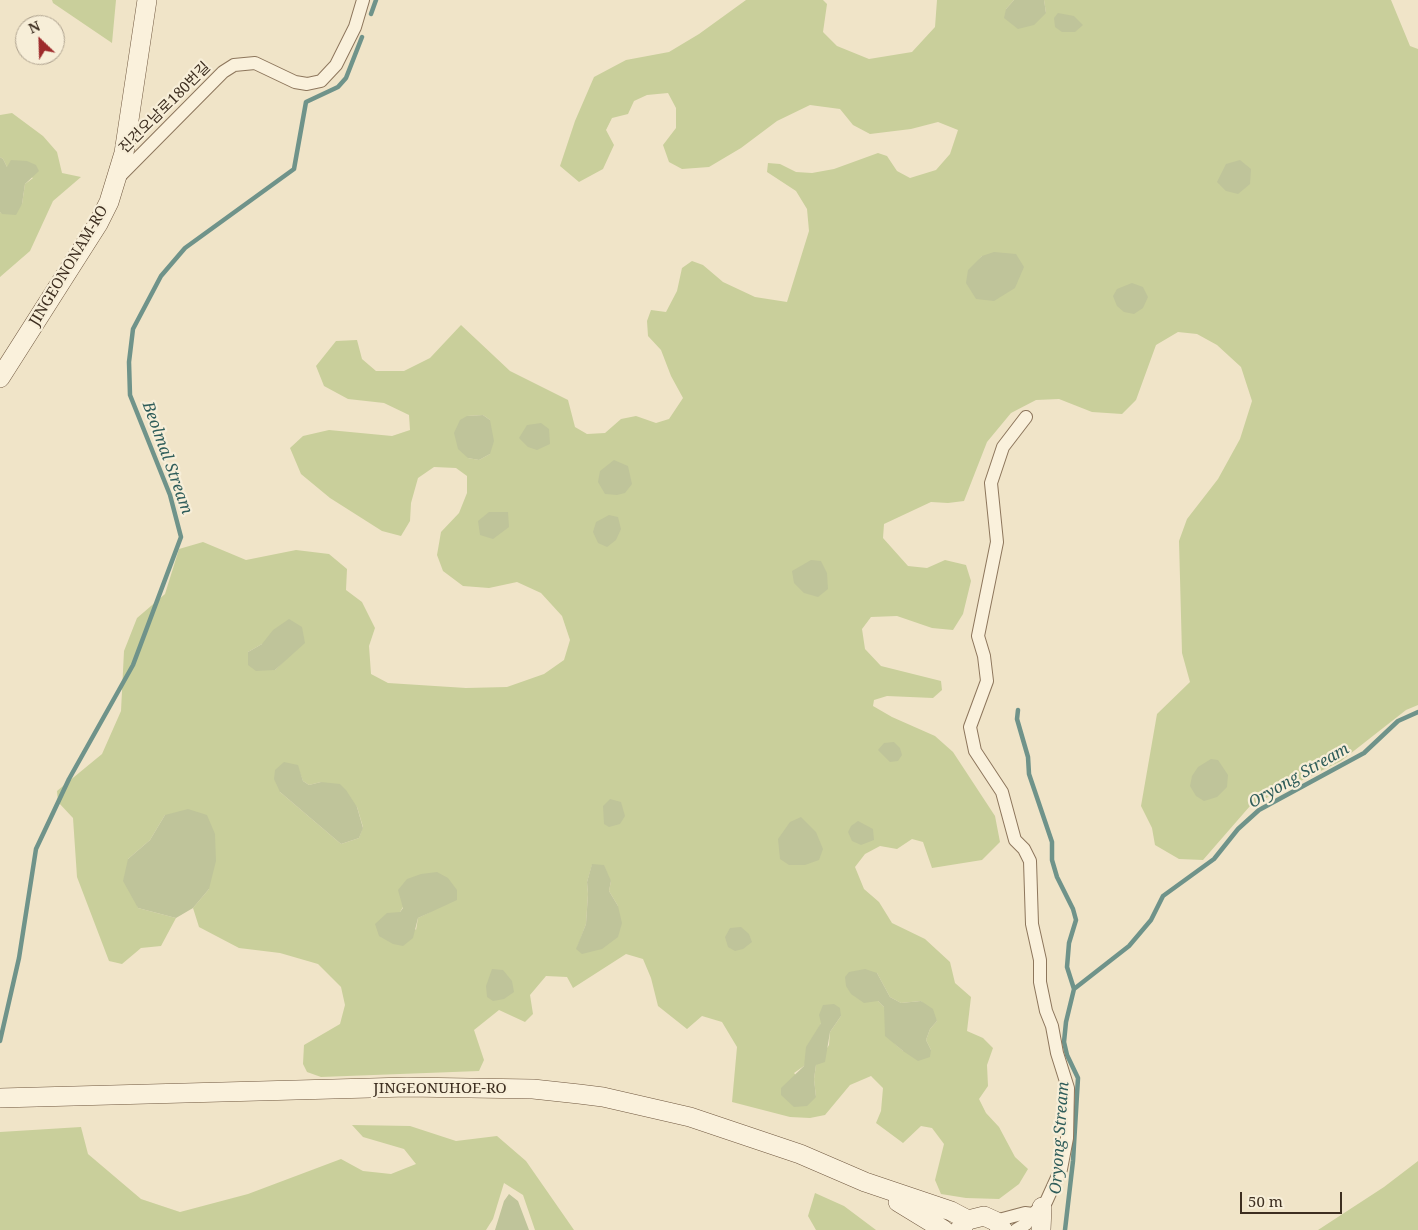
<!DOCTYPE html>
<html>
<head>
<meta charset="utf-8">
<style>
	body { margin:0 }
	#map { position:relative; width:1418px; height:1230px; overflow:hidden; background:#f0e4c8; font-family:"Noto Serif",serif }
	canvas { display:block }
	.north { position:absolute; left:15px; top:15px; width:50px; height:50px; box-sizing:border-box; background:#f7eed8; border:1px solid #ada18e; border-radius:50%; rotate:336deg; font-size:14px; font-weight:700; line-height:20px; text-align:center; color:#3d2e20 }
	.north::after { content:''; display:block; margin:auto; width:18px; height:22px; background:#9e2a2b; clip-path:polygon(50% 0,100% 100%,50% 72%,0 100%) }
	.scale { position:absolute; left:1240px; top:1192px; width:102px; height:22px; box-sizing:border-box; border:2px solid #3d2e20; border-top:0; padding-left:6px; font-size:15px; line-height:18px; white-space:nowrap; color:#3d2e20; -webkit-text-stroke:4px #f7eed8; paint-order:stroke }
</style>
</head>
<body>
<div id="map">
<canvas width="1418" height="1230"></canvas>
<div class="north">N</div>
<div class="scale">50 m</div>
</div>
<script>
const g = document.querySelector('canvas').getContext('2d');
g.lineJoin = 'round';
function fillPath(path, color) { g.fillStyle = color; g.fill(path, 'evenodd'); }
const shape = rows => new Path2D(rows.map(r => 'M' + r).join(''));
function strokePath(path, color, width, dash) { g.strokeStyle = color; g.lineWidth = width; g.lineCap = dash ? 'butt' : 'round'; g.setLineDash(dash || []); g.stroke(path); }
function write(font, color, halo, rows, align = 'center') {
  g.font = font + ' "Noto Serif","Noto Sans KR",serif'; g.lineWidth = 4.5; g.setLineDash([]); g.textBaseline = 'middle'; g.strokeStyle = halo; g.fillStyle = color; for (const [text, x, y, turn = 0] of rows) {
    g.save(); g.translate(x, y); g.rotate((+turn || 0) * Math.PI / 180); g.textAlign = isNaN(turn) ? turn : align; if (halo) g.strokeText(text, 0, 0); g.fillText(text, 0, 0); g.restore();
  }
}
const green = shape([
	[52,0,116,0,112,43,53,3],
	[746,0,823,0,827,4,823,32,837,46,869,59,912,52,935,27,937,0,1014,0,1006,9,1046,13,1044,0,1391,0,1410,46,1418,49,1418,705,1406,710,1341,761,1250,806,1203,860,1179,859,1155,845,1152,828,1141,806,1157,714,1190,682,1182,653,1179,541,1187,519,1218,479,1240,439,1252,401,1241,367,1217,345,1197,334,1178,332,1156,345,1136,400,1122,414,1092,412,1059,399,1036,400,1011,413,987,442,964,501,948,503,931,502,884,524,883,538,908,566,927,568,945,560,966,565,971,581,963,614,953,630,932,628,897,616,871,617,862,629,865,649,881,666,941,681,942,690,933,698,887,696,874,700,873,706,892,717,935,736,953,752,995,816,1000,842,982,860,932,868,923,842,912,839,897,849,880,846,865,854,855,867,864,889,879,902,892,923,925,939,950,962,955,983,971,997,967,1031,983,1038,993,1048,987,1065,988,1086,979,1099,986,1113,999,1127,1015,1157,1028,1169,1019,1184,999,1199,966,1198,941,1194,935,1180,944,1144,932,1128,921,1126,903,1143,876,1123,881,1111,883,1088,871,1076,850,1085,825,1115,810,1118,790,1117,732,1102,737,1047,722,1022,702,1016,687,1029,658,1006,651,978,643,959,626,954,573,988,567,977,546,976,530,995,533,1014,525,1022,499,1010,474,1030,484,1060,479,1071,321,1077,307,1072,303,1064,304,1045,340,1024,345,1005,341,987,318,964,280,953,239,948,199,927,193,908,209,889,165,815,150,840,128,859,138,908,176,918,161,946,141,948,122,964,109,961,77,877,73,818,58,802,57,791,102,754,121,711,124,651,137,618,165,594,179,549,203,542,246,560,296,550,329,554,347,569,346,590,362,602,375,628,369,646,371,674,388,683,466,688,507,687,544,674,564,660,570,640,562,616,541,593,517,582,489,588,463,586,443,571,437,555,441,532,459,513,467,493,467,476,456,468,434,467,418,478,411,503,410,521,401,536,382,531,330,498,301,474,290,448,303,436,329,430,392,436,410,430,409,415,384,403,348,399,324,386,316,366,336,341,357,340,362,359,376,371,404,371,430,358,461,325,510,371,568,400,575,427,587,434,605,433,621,419,636,416,656,423,669,419,683,398,671,376,661,350,648,336,647,321,651,310,666,312,677,291,682,268,692,261,703,265,723,282,755,297,787,302,809,231,807,209,796,191,767,172,768,163,780,164,796,172,812,173,834,169,878,153,887,156,897,171,910,178,936,170,950,154,958,130,938,122,911,129,870,134,853,125,840,109,810,105,777,121,741,148,709,167,682,169,669,162,663,145,676,128,676,108,668,93,647,95,634,101,628,114,612,118,606,130,614,145,603,169,579,182,560,166,575,121,594,77,626,60,669,52,699,34],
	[982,256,994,301,978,261],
	[483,415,490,420,490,454,479,460,468,458,467,416],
	[262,644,288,657,275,670,248,652],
	[297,765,303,781,309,785,321,782,357,807,363,827,359,838,341,844,280,792],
	[592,865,611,881,609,891,618,906,577,948,586,924,588,894,587,882],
	[403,907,430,912,418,918,416,930,400,912],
	[877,973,890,997,901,1003,921,1001,937,1021,930,1029,926,1040,931,1050,903,1051,895,1044,884,1007,878,1001],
	[841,1016,830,1032,829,1045,816,1065,814,1079,816,1097,794,1073,804,1066,821,1023],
	[12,113,43,136,57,152,62,173,81,177,53,201,30,251,0,277,0,212,3,214,22,204,25,184,33,178,7,167,3,159,0,157,0,115],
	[352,1125,410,1126,456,1141,497,1136,526,1161,574,1230,535,1230,523,1195,504,1183,493,1219,486,1230,0,1230,0,1132,81,1127,88,1154,141,1199,180,1212,248,1194,341,1159,363,1171,391,1174,416,1164,404,1149,363,1137],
	[1418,1161,1418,1230,1318,1230,1384,1187],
	[815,1193,844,1206,876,1230,816,1230,808,1216]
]);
const cemetery = shape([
	[1014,0,1044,0,1046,13,1034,25,1018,29,1004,18,1006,9],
	[1058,13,1074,16,1083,25,1075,32,1062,32,1055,27,1054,18],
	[0,157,3,159,7,167,11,160,27,161,36,165,39,171,25,184,22,204,16,215,2,214,0,212],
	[1240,160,1251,169,1250,184,1238,194,1226,191,1217,182,1226,164],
	[994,252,1016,254,1024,267,1015,288,994,301,976,299,966,283,968,270,982,256],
	[1132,283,1143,287,1148,297,1143,308,1134,314,1124,312,1117,306,1113,296,1117,289],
	[483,415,490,420,494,441,490,454,479,460,468,458,458,449,454,433,460,420,467,416],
	[541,423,549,429,550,444,537,450,528,447,519,438,527,425],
	[614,460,628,466,632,484,625,493,617,495,605,494,598,482,600,471],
	[489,512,508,512,509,527,493,539,480,535,478,521],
	[609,515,618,517,621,529,616,540,607,547,598,543,593,532,596,522],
	[811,560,821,561,827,573,828,589,818,597,804,593,794,583,792,571],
	[289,619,302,627,305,643,275,670,256,671,248,665,248,652,262,644,273,630],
	[894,742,900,748,902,755,898,761,890,762,878,750,884,743],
	[1211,759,1218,760,1228,775,1227,787,1217,797,1204,801,1196,796,1190,786,1192,776,1198,767],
	[284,762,298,765,303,781,309,785,321,782,340,784,346,790,357,807,363,828,359,838,341,844,280,792,274,779,275,770],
	[610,799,621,802,625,816,620,824,609,827,604,824,603,806],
	[188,809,207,815,215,834,216,861,209,889,193,908,176,918,138,908,123,881,128,859,150,840,165,815],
	[801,817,816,832,823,849,819,860,805,865,789,865,780,859,778,839,790,822],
	[858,821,873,829,874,840,861,845,852,841,848,832,851,826],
	[592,864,604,865,611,881,609,891,618,906,622,923,618,937,602,949,582,954,576,949,586,924,588,894,587,882],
	[437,872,448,878,457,890,457,900,418,918,413,938,403,946,393,944,379,936,375,924,387,913,400,912,403,908,398,890,407,879,421,874],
	[741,927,749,934,752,942,743,949,735,951,728,947,725,937,730,928],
	[492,969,503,970,512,981,514,992,504,999,493,1001,487,997,486,986],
	[865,969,877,973,890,997,901,1003,921,1001,933,1009,937,1021,930,1029,926,1040,931,1050,930,1057,918,1061,903,1051,885,1036,884,1007,878,1001,864,1003,851,994,846,986,845,977,849,972],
	[834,1004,840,1008,841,1016,830,1032,825,1062,816,1065,814,1079,816,1097,807,1106,794,1107,781,1095,781,1088,804,1066,806,1047,821,1023,819,1015,823,1005],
	[509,1194,518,1201,529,1230,495,1230,504,1201]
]);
const stream = shape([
	[371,14,376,0],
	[1018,710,1017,719,1028,757,1029,774,1052,842,1052,860,1057,877,1073,909,1076,920,1069,943,1067,967,1074,989],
	[0,1041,19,958,36,849,69,779,133,665,181,537,170,495,130,395,129,362,133,329,161,276,185,248,294,169,306,102,338,87,346,78,362,37],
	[1065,1230,1073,1161,1078,1078,1067,1055,1064,1042,1066,1022,1074,989,1129,946,1151,920,1163,896,1214,859,1238,829,1259,810,1364,753,1398,721,1418,712]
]);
const minor = shape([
	[118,178,223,72,234,65,255,63,295,82,307,84,321,81,336,65,355,27,363,0],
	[995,1221,1025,1213,1033,1214],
	[1016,1230,1026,1224,1033,1214,1046,1202,1061,1169,1067,1138,1068,1088,1057,1053,1052,1026,1046,1011,1040,982,1040,960,1032,924,1030,861,1024,849,1015,840,1002,792,975,751,970,727,987,681,984,656,978,636,997,542,991,483,1003,447,1026,417]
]);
const secondary = shape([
	[0,378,98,224,109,202,124,153,147,0],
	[0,1098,407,1087,533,1089,579,1094,603,1097,690,1117,800,1154,865,1182,951,1211,968,1220],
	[898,1202,944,1230],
	[959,1230,968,1220,984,1216,995,1221,1003,1230],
	[1041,1230,1042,1207]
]);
const streetNames = [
	["진건오남로180번길",165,108,-45],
	["JINGEONONAM-RO",69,266,-59],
	["JINGEONUHOE-RO",440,1089]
];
const waterNames = [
	["Beolmal Stream",167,458,70],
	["Oryong Stream",1299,776,-30],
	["Oryong Stream",1060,1138,-86]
];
fillPath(green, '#c9cf9b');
fillPath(cemetery, '#bfc49a');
strokePath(stream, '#6f938a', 4.5);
strokePath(minor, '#8d765c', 14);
strokePath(secondary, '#6f573f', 20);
strokePath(minor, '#faf1dc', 12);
strokePath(secondary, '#faf1dc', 19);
write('15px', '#3d2e20', '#f7eed8', streetNames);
write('italic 16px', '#2f5d5a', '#f7eed8', waterNames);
</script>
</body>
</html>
